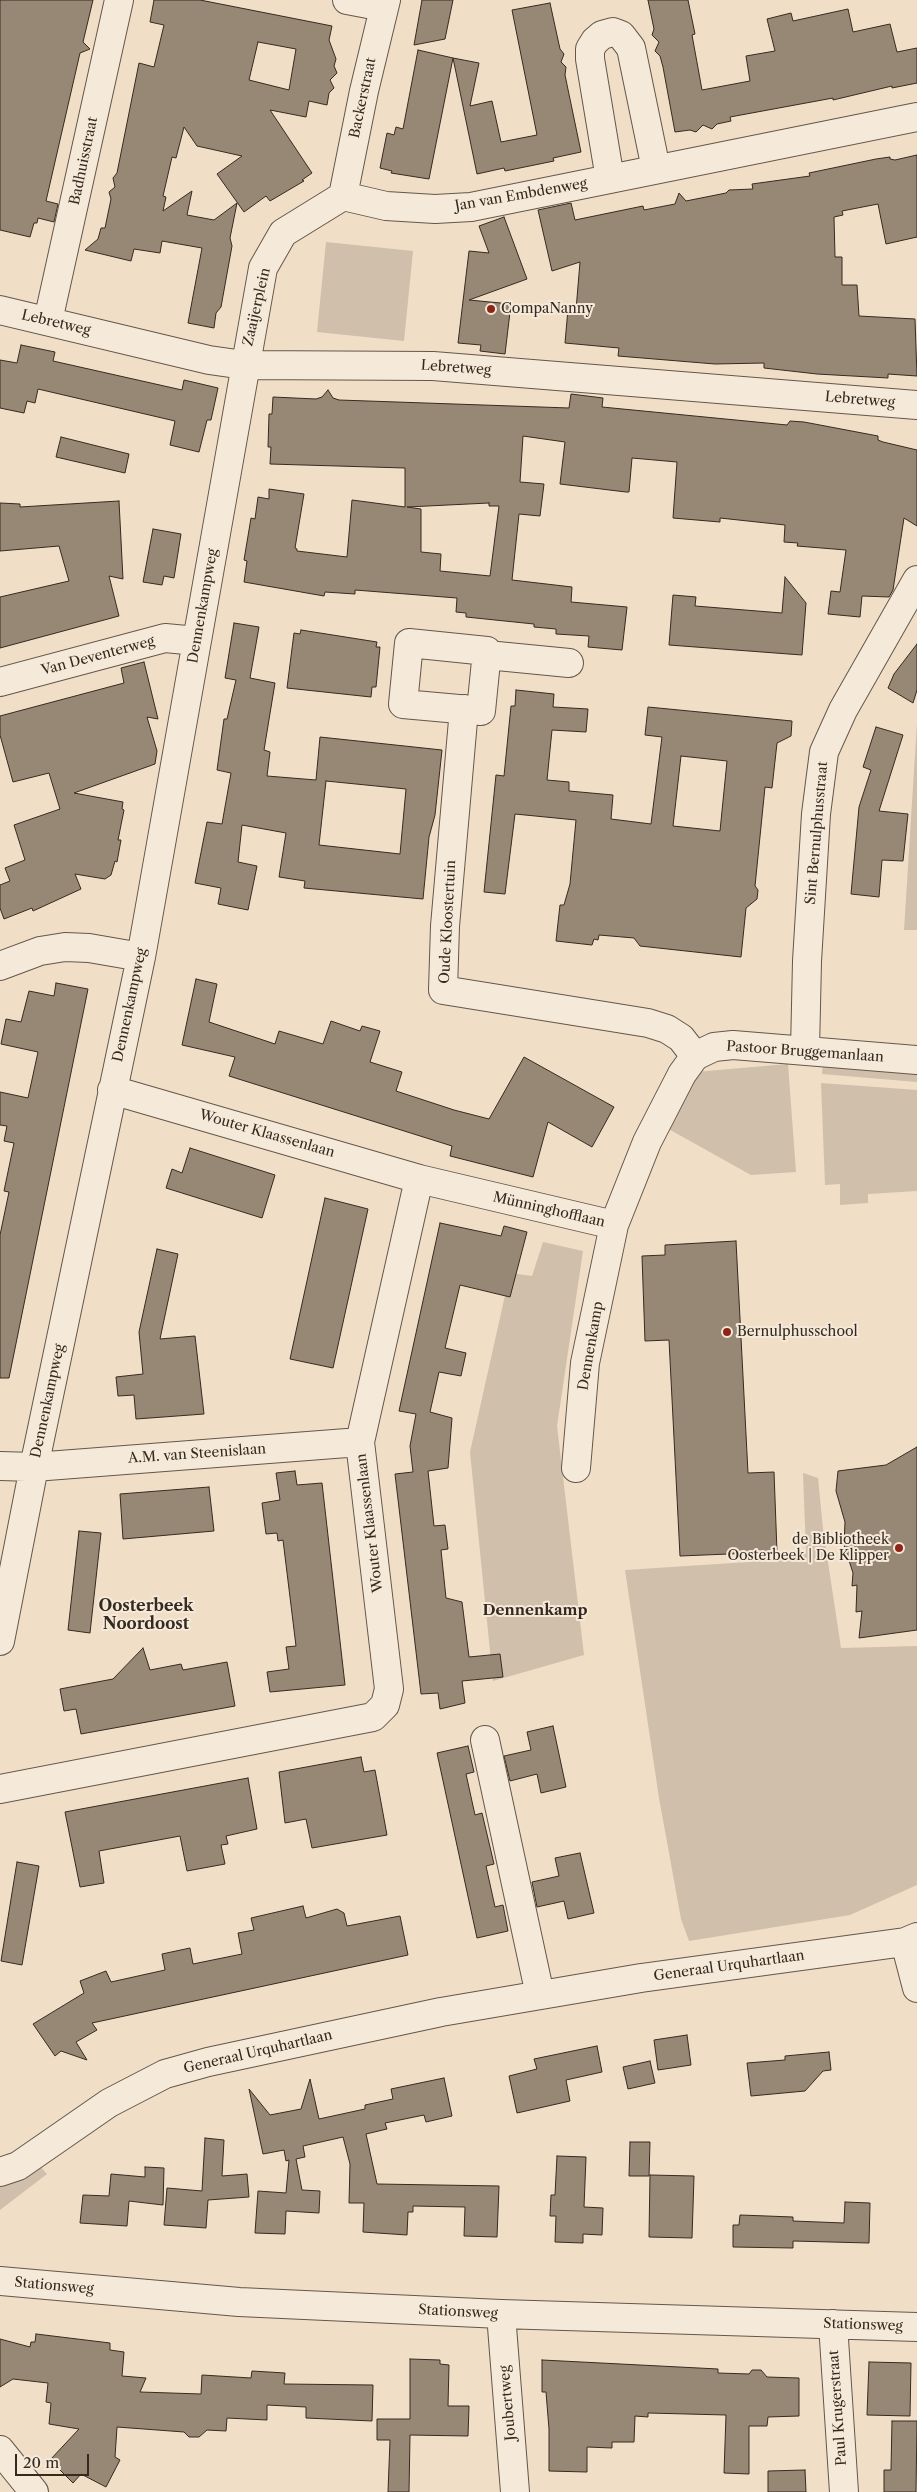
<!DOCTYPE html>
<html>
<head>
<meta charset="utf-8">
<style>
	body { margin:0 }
	#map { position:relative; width:917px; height:2492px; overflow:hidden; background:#f0dec6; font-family:"Libre Caslon Text",serif }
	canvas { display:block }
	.scale { position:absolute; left:15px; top:2454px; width:74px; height:22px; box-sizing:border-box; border:2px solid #362a20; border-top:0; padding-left:6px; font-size:15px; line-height:18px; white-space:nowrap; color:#362a20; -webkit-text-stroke:4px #f5eada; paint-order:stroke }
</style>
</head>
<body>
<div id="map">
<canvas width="917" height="2492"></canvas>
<div class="scale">20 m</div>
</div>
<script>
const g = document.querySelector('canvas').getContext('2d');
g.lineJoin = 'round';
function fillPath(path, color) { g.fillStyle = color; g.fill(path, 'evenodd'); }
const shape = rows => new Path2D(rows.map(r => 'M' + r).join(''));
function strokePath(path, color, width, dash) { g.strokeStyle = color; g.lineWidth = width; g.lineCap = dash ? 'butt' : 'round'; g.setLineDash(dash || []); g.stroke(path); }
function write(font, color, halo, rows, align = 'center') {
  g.font = font + ' "Libre Caslon Text",serif'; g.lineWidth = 4; g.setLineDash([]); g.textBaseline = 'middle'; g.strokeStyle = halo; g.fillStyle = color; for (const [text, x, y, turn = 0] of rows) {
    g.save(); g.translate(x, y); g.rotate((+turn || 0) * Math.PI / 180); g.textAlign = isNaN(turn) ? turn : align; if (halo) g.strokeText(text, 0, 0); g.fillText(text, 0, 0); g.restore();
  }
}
const green = shape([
	[326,242,413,251,404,341,317,332],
	[917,723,917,930,904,930],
	[823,1063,917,1071,917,1082,822,1074],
	[788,1064,796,1172,751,1175,665,1127,695,1072],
	[821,1083,917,1090,917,1191,868,1194,868,1203,840,1205,840,1184,825,1185],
	[543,1242,583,1251,557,1426,584,1655,493,1681,470,1452,510,1273,532,1276],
	[803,1473,818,1478,823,1529,841,1648,917,1646,917,1885,850,1915,689,1941,681,1919,659,1798,625,1570,780,1560,780,1552,806,1551],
	[39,2165,47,2174,0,2210,0,2184]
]);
const building = shape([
	[0,0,93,0,83,42,90,49,80,53,46,201,58,204,54,222,38,218,37,223,34,223,30,237,0,230,0,0],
	[154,0,200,0,332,26,329,40,336,59,334,66,337,73,330,80,334,88,329,93,327,105,309,101,306,117,270,110,312,173,302,180,304,181,270,201,266,196,244,212,217,174,242,156,197,146,184,127,176,158,172,157,163,196,166,197,163,211,192,191,187,215,214,220,237,203,230,238,232,246,221,307,216,313,214,328,188,323,202,248,162,241,160,253,134,249,131,261,85,250,98,239,101,228,105,228,111,199,109,192,115,187,113,178,117,173,139,63,154,67,164,25,150,22,154,0],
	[258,42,296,49,289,90,249,80,258,42],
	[422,0,453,0,445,39,414,45,422,0],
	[648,0,688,0,695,34,692,35,702,90,750,81,746,56,775,51,767,19,791,13,793,21,848,9,853,32,890,24,897,52,917,48,917,83,892,88,892,86,833,100,833,98,730,117,731,121,717,124,712,129,703,125,696,132,690,130,675,132,663,67,660,56,655,51,659,42,652,35,654,29,648,0],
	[550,3,560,49,564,54,561,62,566,67,565,75,581,152,553,158,554,161,505,171,504,168,477,174,453,58,479,63,470,106,492,101,501,142,537,135,512,10,550,3],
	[418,50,453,58,429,179,391,173,392,171,380,168,387,133,394,135,396,127,403,129,418,50],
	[917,155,917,237,886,244,878,204,842,211,843,215,834,217,835,257,842,257,842,285,857,285,859,316,915,319,917,376,888,374,888,378,817,374,764,368,764,363,715,364,618,356,619,348,565,343,568,309,576,310,580,262,552,271,538,210,571,203,575,220,643,206,644,210,675,204,679,193,686,201,726,193,729,190,753,189,752,184,810,176,809,173,876,159,890,157,890,159,895,160,917,155],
	[504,217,527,279,469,300,511,304,505,354,480,351,481,345,458,343,469,251,489,253,479,226,504,217],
	[21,345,55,352,53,361,182,390,184,380,218,388,211,420,207,420,199,452,170,445,175,421,38,389,35,403,27,401,24,413,0,408,0,360,17,363,21,345],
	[328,390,333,398,339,400,569,408,571,394,603,398,602,407,787,425,790,421,804,422,878,436,878,440,883,442,917,450,917,526,904,518,893,590,889,597,862,596,860,617,828,614,831,591,840,592,846,550,797,546,798,543,784,542,785,525,720,518,720,522,673,518,677,462,632,458,629,492,626,492,560,484,565,442,523,436,520,482,544,484,540,516,519,514,512,580,572,587,571,602,627,607,622,650,588,647,589,636,556,634,556,629,534,627,534,624,466,617,466,613,456,612,457,598,355,590,355,594,325,592,324,596,244,582,247,561,244,560,251,518,255,519,258,497,269,499,269,489,304,494,295,548,297,549,297,551,347,557,352,500,405,507,405,468,270,464,271,447,268,447,269,414,272,414,273,397,316,399,322,397,328,390],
	[489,503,489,506,499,506,490,576,440,571,441,554,421,552,421,509,407,507,489,503],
	[61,437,129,454,125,473,56,457,61,437],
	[119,501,123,579,109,576,119,616,0,648,0,597,69,581,59,546,0,551,0,503,20,504,20,507,119,501],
	[153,529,181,534,174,578,164,576,162,585,143,582,153,529],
	[785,577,806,603,802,655,669,645,673,595,696,597,695,606,782,613,785,577],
	[234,623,259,627,250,678,275,683,264,750,270,752,267,776,316,780,320,737,442,750,435,815,429,837,423,899,304,888,305,881,279,877,286,833,242,825,238,862,257,866,248,910,218,904,221,888,195,883,207,822,222,824,231,773,217,770,224,719,227,719,236,680,225,678,234,623],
	[326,781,406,789,400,854,319,845,326,781],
	[301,630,377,642,376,647,380,647,376,687,372,687,371,697,287,688,294,633,300,634,301,630],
	[917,644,917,690,913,703,888,688,894,674,917,644],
	[144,662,158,719,147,717,157,751,155,764,74,793,123,802,122,809,124,810,118,840,121,840,117,862,115,861,111,875,105,879,75,874,81,889,33,911,32,908,4,919,0,908,0,885,10,881,5,868,25,860,14,825,60,809,49,773,13,782,0,735,0,716,124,683,121,668,144,662],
	[516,690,554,694,553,707,588,709,586,732,552,730,547,780,569,782,569,791,613,795,611,819,651,824,662,737,645,735,648,707,792,721,791,736,777,743,772,788,765,787,755,886,758,890,757,899,746,908,741,957,640,946,634,938,599,935,598,940,594,939,592,945,556,941,560,905,564,905,570,884,576,820,515,814,505,894,484,892,496,775,504,776,511,706,515,706,516,690],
	[681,756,727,761,720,831,673,826,681,756],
	[876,727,903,735,879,811,908,814,903,861,882,860,879,897,851,894,859,807,871,770,863,767,876,727],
	[196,979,217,984,209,1022,275,1044,279,1031,323,1044,331,1021,360,1031,362,1026,380,1031,370,1062,402,1072,396,1091,454,1110,489,1119,524,1057,614,1107,592,1147,548,1122,533,1177,450,1156,452,1146,229,1076,235,1057,182,1045,196,979],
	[56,983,88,989,9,1378,0,1378,0,1235,9,1192,4,1191,14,1143,4,1141,7,1126,0,1125,0,1092,28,1098,38,1052,1,1044,6,1019,21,1022,29,991,54,996,56,983],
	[190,1148,275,1175,262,1218,166,1188,172,1169,182,1173,190,1148],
	[325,1198,368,1209,333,1368,290,1359,325,1198],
	[440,1223,501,1236,504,1226,527,1232,510,1297,460,1285,445,1348,466,1353,461,1376,439,1372,430,1412,452,1418,448,1468,428,1471,434,1526,445,1525,448,1549,441,1550,446,1598,462,1602,469,1657,500,1654,503,1677,462,1681,465,1703,440,1709,438,1693,421,1694,395,1474,413,1472,410,1446,416,1414,399,1411,440,1223],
	[736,1241,748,1473,774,1472,777,1552,680,1556,669,1340,645,1341,642,1256,665,1255,665,1245,736,1241],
	[157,1249,178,1254,160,1339,195,1336,204,1414,136,1419,134,1395,118,1396,116,1377,143,1374,139,1332,157,1249],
	[917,1447,917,1630,859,1638,862,1611,856,1612,857,1585,852,1586,853,1573,844,1545,845,1522,836,1491,838,1471,886,1465,917,1447],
	[295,1471,297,1485,322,1483,345,1685,270,1692,267,1672,289,1669,286,1647,296,1646,283,1540,278,1541,277,1533,266,1534,262,1503,280,1500,276,1473,295,1471],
	[209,1487,214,1531,123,1539,120,1494,209,1487],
	[79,1531,101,1533,90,1633,68,1630,79,1531],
	[143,1648,150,1670,181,1664,183,1670,227,1662,235,1706,81,1734,76,1709,64,1711,60,1689,113,1679,143,1648],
	[553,1726,566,1787,541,1793,537,1774,510,1781,504,1756,531,1750,527,1732,553,1726],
	[468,1746,474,1772,466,1774,475,1815,482,1813,494,1864,486,1866,495,1907,503,1905,508,1931,477,1938,437,1753,468,1746],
	[361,1757,364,1772,375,1770,387,1835,312,1848,306,1819,285,1823,279,1772,361,1757],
	[248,1778,257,1829,226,1836,228,1844,221,1845,225,1864,187,1871,180,1836,99,1851,104,1883,80,1887,65,1812,248,1778],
	[580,1853,594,1913,568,1919,564,1901,537,1907,532,1882,559,1876,555,1858,580,1853],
	[17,1862,39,1866,22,1965,1,1961,17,1862],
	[303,1906,306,1918,337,1909,344,1913,347,1926,400,1916,408,1955,92,2023,97,2030,76,2042,87,2060,61,2051,55,2056,33,2024,84,1993,80,1981,106,1971,111,1982,165,1970,162,1954,190,1948,193,1964,242,1954,238,1933,254,1930,251,1918,303,1906],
	[687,2035,691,2065,658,2070,654,2040,687,2035],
	[597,2046,602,2072,566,2080,570,2101,517,2113,509,2076,537,2069,534,2059,597,2046],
	[829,2052,831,2070,823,2071,805,2091,751,2096,747,2063,785,2060,785,2056,829,2052],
	[650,2061,655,2083,628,2089,623,2067,650,2061],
	[444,2078,452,2116,426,2122,424,2115,385,2123,387,2129,366,2134,377,2184,499,2186,497,2237,464,2236,465,2207,413,2206,413,2212,408,2212,407,2235,363,2232,364,2203,349,2203,350,2164,343,2137,303,2146,305,2157,296,2159,302,2190,320,2191,319,2213,286,2211,285,2234,255,2233,258,2191,286,2193,289,2160,286,2161,284,2150,263,2154,249,2089,270,2115,301,2109,310,2079,319,2119,365,2109,365,2105,393,2099,391,2089,444,2078],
	[205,2138,224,2140,222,2176,247,2174,249,2197,208,2200,206,2228,164,2225,167,2188,202,2191,205,2138],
	[630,2142,650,2142,649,2176,629,2176,630,2142],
	[557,2156,586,2157,584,2207,603,2208,602,2235,583,2234,583,2243,555,2242,556,2216,550,2216,551,2195,555,2195,557,2156],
	[145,2167,164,2168,163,2205,129,2201,127,2226,80,2223,83,2195,109,2196,111,2174,145,2177,145,2167],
	[650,2175,694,2176,692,2238,649,2237,650,2175],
	[845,2202,870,2203,869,2243,793,2241,793,2248,733,2247,733,2225,739,2225,740,2215,793,2217,793,2221,844,2223,845,2202],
	[36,2334,110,2343,110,2350,124,2352,122,2376,146,2378,140,2392,201,2394,202,2375,251,2378,252,2371,285,2373,284,2384,373,2385,372,2421,306,2418,306,2407,267,2405,267,2420,227,2418,226,2431,207,2430,199,2437,189,2437,184,2432,117,2427,115,2457,120,2460,106,2487,81,2474,73,2483,50,2460,79,2429,49,2424,51,2403,46,2402,48,2383,13,2379,0,2387,0,2339,30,2347,31,2342,35,2342,36,2334],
	[410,2359,440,2360,440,2364,449,2365,448,2406,469,2406,468,2436,410,2435,409,2492,388,2492,390,2440,377,2440,377,2419,410,2419,410,2359],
	[542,2360,718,2369,718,2373,749,2374,752,2370,761,2370,767,2377,799,2378,799,2416,768,2417,767,2426,749,2426,749,2474,724,2473,726,2415,648,2413,648,2417,635,2416,634,2442,612,2442,612,2448,587,2447,587,2472,549,2471,549,2429,546,2392,542,2392,542,2360],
	[869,2362,911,2363,910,2416,867,2415,869,2362],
	[892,2421,917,2421,916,2492,884,2492,884,2470,891,2470,892,2421],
	[805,2470,806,2492,768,2492,768,2471,805,2470]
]);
const minor = shape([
	[347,0,384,7],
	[610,179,590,59,590,49,595,41,602,35,613,32,621,35,631,48,656,169],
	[343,196,386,206,435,209,471,207,917,117],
	[343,196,364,91,386,0],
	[0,310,209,360,244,365,433,366,917,405],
	[48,321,119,0],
	[409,643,487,651,481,711,403,704,409,643],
	[487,655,569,663],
	[0,682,165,638,197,641],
	[464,709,445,926,443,990,648,1023,667,1029,681,1038,695,1056],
	[0,966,40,951,65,947,89,948,141,957],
	[805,1050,807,961,816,814,824,752,843,710,917,580],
	[419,1179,614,1225,647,1142,682,1074,695,1056,714,1047,733,1045,917,1060],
	[0,1466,34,1467,360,1442],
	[576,1468,585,1363,614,1225],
	[0,1641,34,1467,141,957,263,268,283,233,343,196],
	[485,1740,540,1995],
	[0,1789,373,1717,385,1705,389,1689,360,1442,419,1179,112,1090],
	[905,1942,917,1988],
	[0,2172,18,2166,109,2103,165,2074,208,2062,441,2012,641,1978,905,1942,917,1937],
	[0,2281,239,2302,501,2314,917,2327],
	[501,2314,515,2492],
	[833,2324,844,2492],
	[0,2450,34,2492]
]);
const markers = [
	[491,309,5,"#8f2418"],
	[727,1332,5,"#8f2418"],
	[899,1548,5,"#8f2418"]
];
const streetNames = [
	["Backerstraat",363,98,-78],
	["Badhuisstraat",84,161,-78],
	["Jan van Embdenweg",521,195,-10],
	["Zaaijerplein",257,307,-77],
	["Lebretweg",56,323,13],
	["Lebretweg",456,368,4],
	["Lebretweg",860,400,5],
	["Dennenkampweg",203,606,-80],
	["Van Deventerweg",98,656,-15],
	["Sint Bernulphusstraat",817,833,-85],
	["Oude Kloostertuin",448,922,-87],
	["Dennenkampweg",130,1005,-78],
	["Pastoor Bruggemanlaan",805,1052,4],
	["Wouter Klaassenlaan",267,1134,16],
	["Münninghofflaan",549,1210,13],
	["Dennenkamp",591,1346,-80],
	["Dennenkampweg",48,1401,-78],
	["A.M. van Steenislaan",197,1454,-4],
	["Wouter Klaassenlaan",370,1523,-97],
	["Generaal Urquhartlaan",729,1966,-8],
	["Generaal Urquhartlaan",258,2052,-13],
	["Stationsweg",54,2286,5],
	["Stationsweg",458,2312,3],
	["Stationsweg",863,2325,2],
	["Joubertweg",508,2403,-95],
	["Paul Krugerstraat",838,2408,-94]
];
const poiNames = [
	["CompaNanny",501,309],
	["Bernulphusschool",737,1332],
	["de Bibliotheek",889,1540,"right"],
	["Oosterbeek | De Klipper",889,1556,"right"]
];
const neighbourhoodNames = [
	["Dennenkamp",535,1611]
];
const quarterNames = [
	["Oosterbeek",146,1606],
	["Noordoost",146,1624]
];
fillPath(green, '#d0bfaa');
fillPath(building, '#978876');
strokePath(building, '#362a20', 1);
strokePath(minor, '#64574a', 30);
strokePath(minor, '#f5eada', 28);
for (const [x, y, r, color] of markers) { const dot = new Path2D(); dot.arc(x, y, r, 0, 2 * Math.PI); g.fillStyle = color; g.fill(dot); strokePath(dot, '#f5eada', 2); }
write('14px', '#362a20', '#f5eada', streetNames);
write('14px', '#362a20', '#f5eada', poiNames, 'left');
write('bold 15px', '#362a20', '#f5eada', neighbourhoodNames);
write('bold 16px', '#362a20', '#f5eada', quarterNames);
</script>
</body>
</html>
